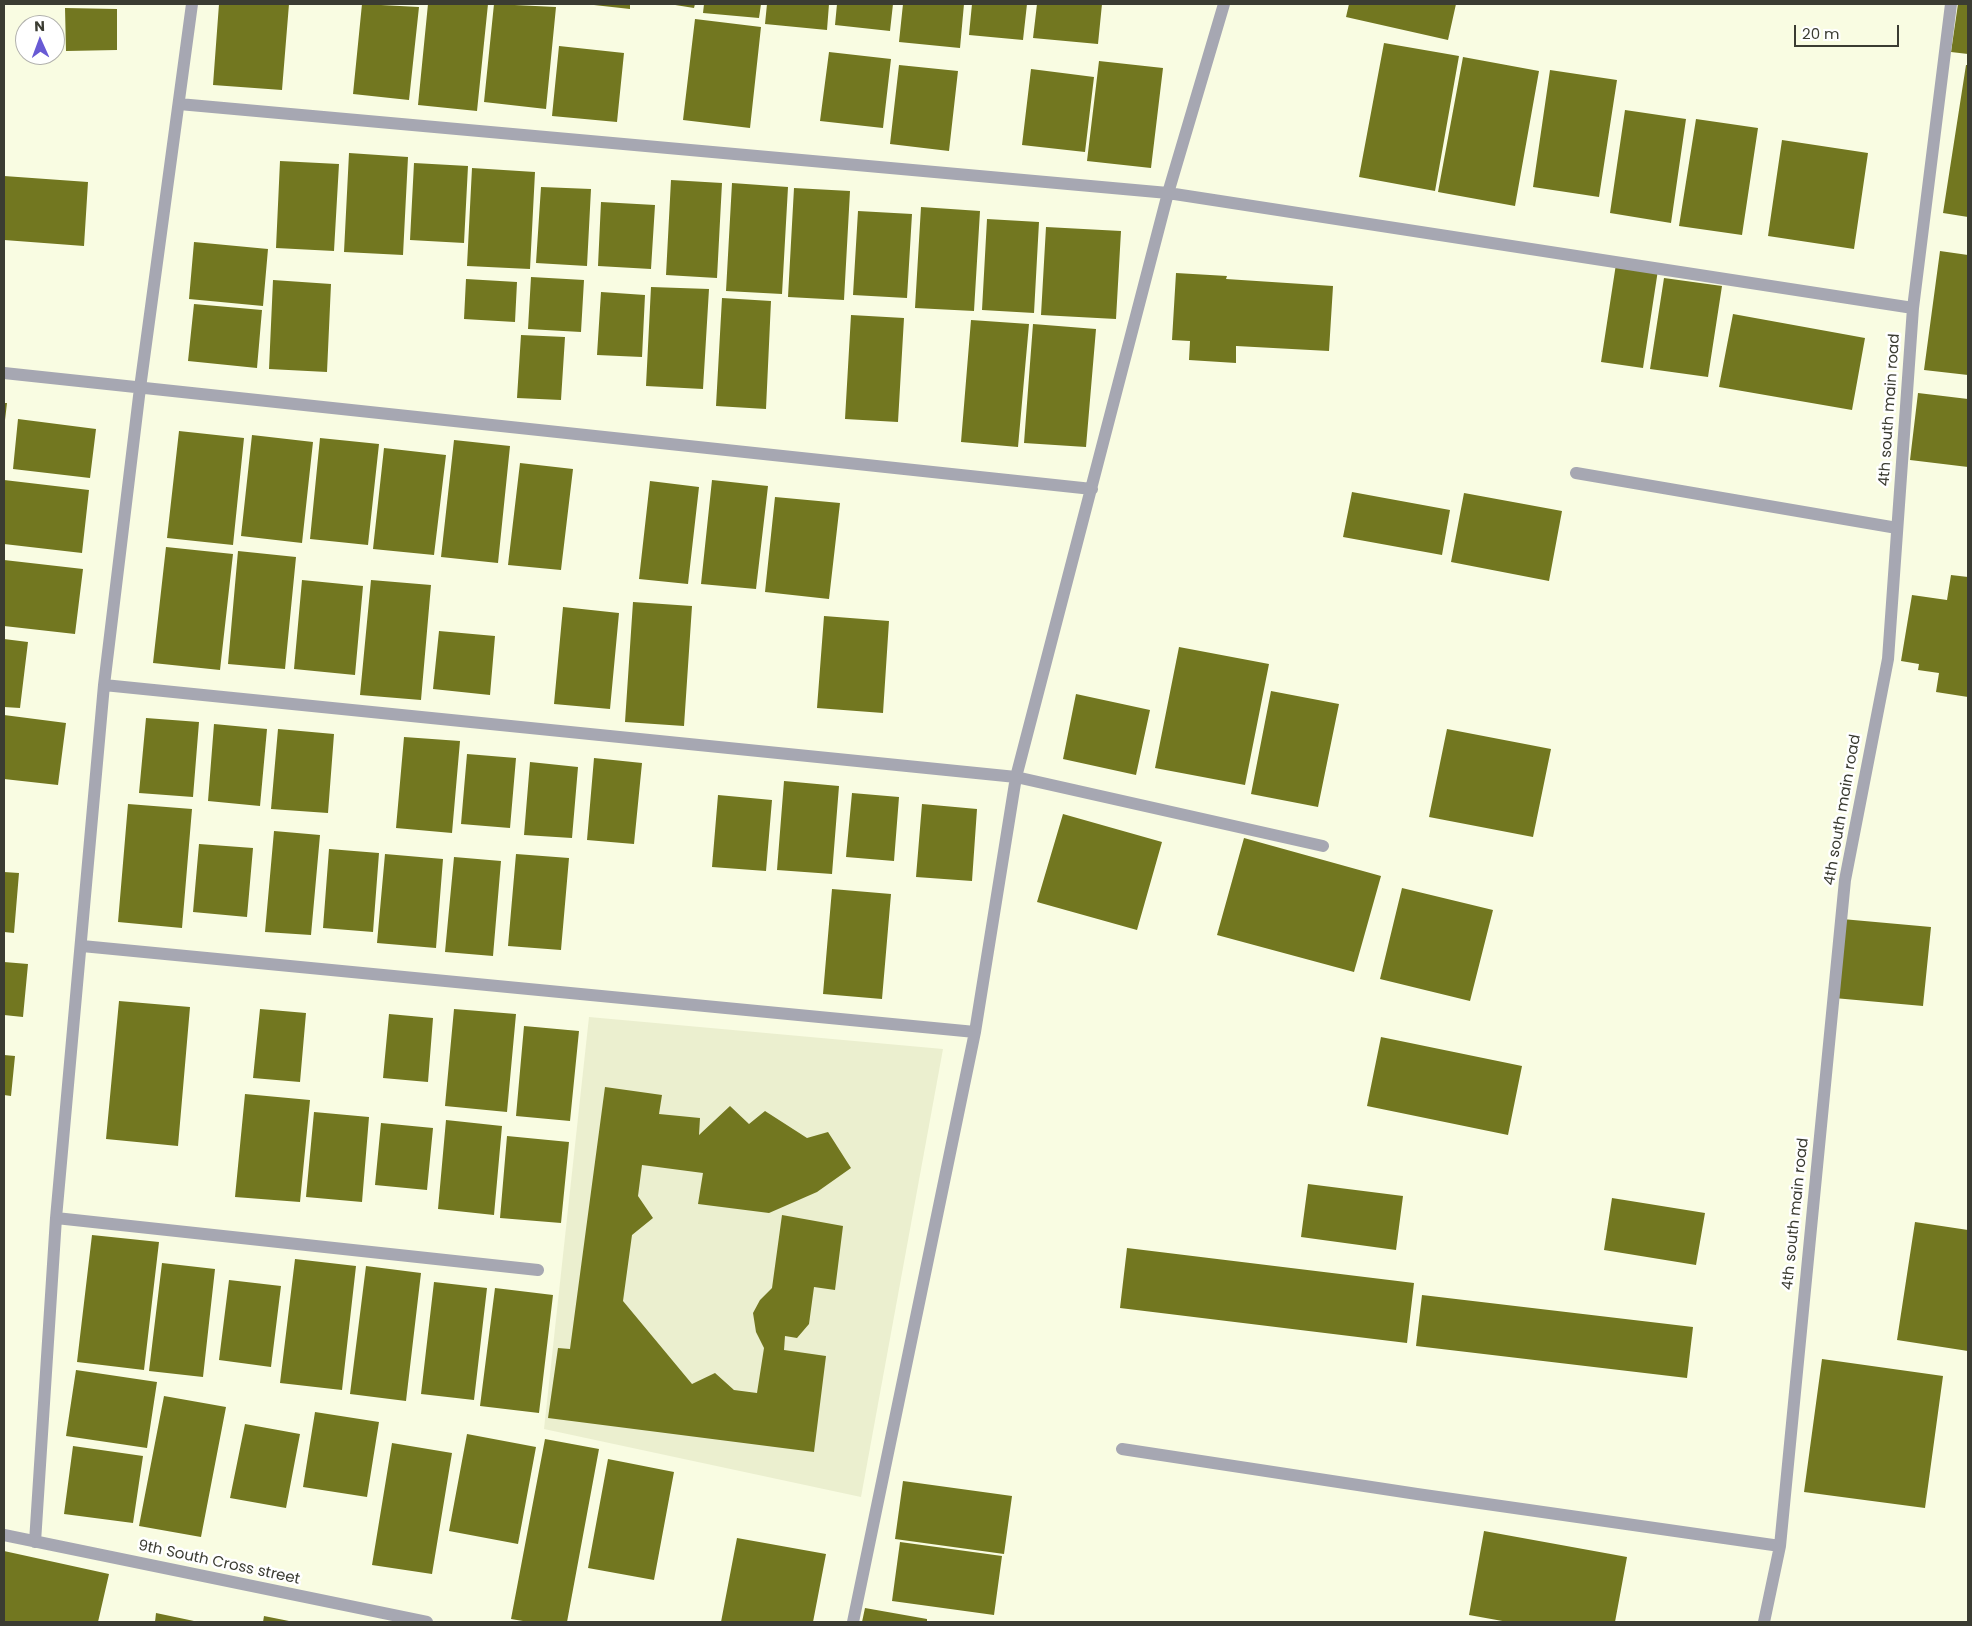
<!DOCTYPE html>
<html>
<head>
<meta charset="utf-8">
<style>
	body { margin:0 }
	#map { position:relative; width:1972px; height:1626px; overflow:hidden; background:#f9fce2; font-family:Poppins,sans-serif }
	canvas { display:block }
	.frame { position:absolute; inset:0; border:5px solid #3b3c32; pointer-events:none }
	.north { position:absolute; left:15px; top:15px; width:50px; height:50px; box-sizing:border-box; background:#fff; border:1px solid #b1b1ad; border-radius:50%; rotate:358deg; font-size:14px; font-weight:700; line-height:20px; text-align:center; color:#3b3c32 }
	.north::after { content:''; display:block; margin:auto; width:18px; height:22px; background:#685ad4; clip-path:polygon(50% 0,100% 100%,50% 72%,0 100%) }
	.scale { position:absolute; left:1794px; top:25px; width:105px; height:22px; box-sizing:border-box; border:2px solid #3b3c32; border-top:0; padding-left:6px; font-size:15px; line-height:18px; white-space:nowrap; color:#3b3c32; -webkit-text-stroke:4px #fff; paint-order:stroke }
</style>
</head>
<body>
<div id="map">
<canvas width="1972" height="1626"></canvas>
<div class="frame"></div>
<div class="north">N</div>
<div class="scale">20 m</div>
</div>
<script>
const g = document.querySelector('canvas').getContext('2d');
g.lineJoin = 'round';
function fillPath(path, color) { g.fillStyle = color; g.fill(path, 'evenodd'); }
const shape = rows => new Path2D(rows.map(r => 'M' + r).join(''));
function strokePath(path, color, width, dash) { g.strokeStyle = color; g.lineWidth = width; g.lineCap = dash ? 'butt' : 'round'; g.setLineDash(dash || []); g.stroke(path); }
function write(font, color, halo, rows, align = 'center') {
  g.font = font + ' Poppins,sans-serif'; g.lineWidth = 5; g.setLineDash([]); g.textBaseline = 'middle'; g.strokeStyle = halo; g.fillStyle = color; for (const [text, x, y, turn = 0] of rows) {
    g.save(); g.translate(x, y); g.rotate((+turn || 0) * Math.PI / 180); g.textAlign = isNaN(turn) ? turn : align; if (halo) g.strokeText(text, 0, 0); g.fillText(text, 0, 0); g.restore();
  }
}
const built = shape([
	[589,1017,943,1049,861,1497,544,1429]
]);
const building = shape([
	[219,4,289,4,282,90,213,85],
	[362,4,419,7,409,100,353,94],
	[428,4,488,4,477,111,418,105],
	[494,4,556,7,546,109,484,102],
	[585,4,630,4,630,9],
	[669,4,695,4,694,8],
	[704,4,761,4,759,18,703,13],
	[767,4,829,4,827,30,765,24],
	[837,4,893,4,890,31,835,25],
	[903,4,964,4,960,48,899,42],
	[972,4,1027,4,1023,40,969,35],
	[1037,4,1102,4,1098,44,1033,38],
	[1349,4,1456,4,1448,40,1346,17],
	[1958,4,1968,4,1968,54,1951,52],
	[65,8,117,9,117,50,66,51],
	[695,19,761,27,750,128,683,120],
	[1384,43,1459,56,1435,191,1359,177],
	[559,46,624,53,617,122,552,116],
	[829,52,891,59,883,128,820,121],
	[1463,57,1539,71,1515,206,1438,192],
	[1099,61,1163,68,1151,168,1087,161],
	[899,65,958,71,949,151,890,144],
	[1966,65,1968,65,1968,217,1943,213],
	[1031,69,1094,77,1085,152,1022,145],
	[1550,70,1617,80,1599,197,1533,187],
	[1625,110,1686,119,1671,223,1610,213],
	[1696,119,1758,128,1742,235,1679,226],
	[1782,140,1868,153,1854,249,1768,236],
	[349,153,408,157,403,255,344,252],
	[280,161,339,164,334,251,276,248],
	[414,163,468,166,464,243,410,240],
	[472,168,535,172,530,269,467,266],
	[4,176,88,182,84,246,4,240],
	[671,180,722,183,717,278,666,275],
	[732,183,788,187,782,294,726,291],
	[541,187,591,189,587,266,536,263],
	[794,188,850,191,844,300,788,297],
	[601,202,655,205,651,269,598,266],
	[921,207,980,211,974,311,915,308],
	[858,211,912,214,907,298,853,295],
	[987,219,1039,222,1034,313,982,310],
	[1046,227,1121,231,1116,319,1041,315],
	[194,242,268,249,263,306,189,299],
	[1940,251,1968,255,1968,375,1924,370],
	[1616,264,1658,270,1643,368,1601,362],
	[1176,273,1227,276,1226,279,1333,286,1329,351,1236,346,1236,363,1189,360,1190,341,1172,340],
	[531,277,584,280,581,332,528,329],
	[1664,278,1722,286,1708,377,1650,369],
	[466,279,517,282,515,322,464,319],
	[273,280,331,284,327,372,269,369],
	[651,287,709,289,703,389,646,386],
	[601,292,645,295,642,357,597,355],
	[722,298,771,301,766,409,716,406],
	[194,304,262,310,257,368,188,361],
	[1733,314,1865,338,1852,410,1719,387],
	[851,315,904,318,898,422,845,419],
	[971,320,1029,324,1018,447,961,442],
	[1033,324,1096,329,1086,447,1024,443],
	[521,335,565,337,561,400,517,398],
	[1918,393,1968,399,1968,467,1910,460],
	[4,403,7,403,5,420,4,420],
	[18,419,96,429,90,478,13,469],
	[179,431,244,438,233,545,167,538],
	[252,435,313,442,302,543,241,536],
	[320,438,379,444,368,545,310,539],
	[454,440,510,446,498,563,441,557],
	[384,448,446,455,434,555,373,549],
	[520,463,573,469,561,570,508,565],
	[4,480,89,490,82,553,4,544],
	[712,480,768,486,756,589,701,584],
	[650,481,699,487,688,584,639,579],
	[1352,492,1450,510,1442,555,1343,537],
	[1464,493,1562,511,1549,581,1451,562],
	[775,497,840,503,829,599,765,592],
	[166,547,233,554,220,670,153,663],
	[238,551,296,557,285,669,228,664],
	[4,560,83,569,75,634,4,626],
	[1951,575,1968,577,1968,697,1936,692,1939,673,1918,670,1919,664,1901,661,1912,595,1947,600],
	[302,580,363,586,355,675,294,669],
	[371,580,431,585,421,700,360,695],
	[633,602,692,606,684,726,625,722],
	[563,607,619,613,610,709,554,704],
	[824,616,889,621,883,713,817,708],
	[439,631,495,636,490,695,433,689],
	[4,639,28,642,20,708,4,707],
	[1179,647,1269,664,1245,785,1155,768],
	[1271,691,1339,704,1318,807,1251,794],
	[1076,694,1150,710,1136,775,1063,759],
	[4,715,66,723,58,785,4,779],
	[146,718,199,722,193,797,139,793],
	[214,724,267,729,260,806,208,801],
	[278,729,334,734,328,813,271,809],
	[1447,729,1551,749,1533,837,1429,817],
	[404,737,460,741,452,833,396,828],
	[467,754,516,758,510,828,461,824],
	[594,758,642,763,634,844,587,840],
	[530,762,578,767,572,838,524,835],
	[784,781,839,786,832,874,777,870],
	[852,793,899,797,894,861,846,857],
	[718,795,772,800,766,871,712,867],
	[128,804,192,809,182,928,118,922],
	[922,804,977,809,972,881,916,877],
	[1063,814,1162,842,1137,930,1037,902],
	[274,831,320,835,311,935,265,932],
	[1244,838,1381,876,1354,972,1217,935],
	[199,844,253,848,247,917,193,912],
	[329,849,379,853,373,932,323,928],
	[385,854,443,859,436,948,377,943],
	[516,854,569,858,561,950,508,946],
	[454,857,501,861,493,956,445,952],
	[4,872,19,873,14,933,4,932],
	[1402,888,1493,910,1470,1001,1380,979],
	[832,889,891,894,882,999,823,994],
	[1842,919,1931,927,1923,1006,1834,998],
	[4,962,28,964,23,1017,4,1015],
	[119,1001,190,1007,178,1146,106,1139],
	[260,1009,306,1013,300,1082,253,1078],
	[454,1009,516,1014,507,1112,445,1106],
	[389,1014,433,1018,428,1082,383,1078],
	[524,1026,579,1031,570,1121,516,1116],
	[1381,1037,1522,1066,1508,1135,1367,1106],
	[4,1055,15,1056,11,1096,4,1095],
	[605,1087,662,1095,659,1114,700,1118,699,1135,730,1106,749,1124,765,1111,807,1138,828,1132,851,1168,817,1192,769,1213,698,1204,703,1173,642,1165,638,1196,653,1218,632,1235,623,1301,692,1384,715,1373,734,1390,757,1393,764,1348,756,1332,753,1313,760,1300,772,1288,782,1215,843,1226,835,1290,814,1287,809,1324,797,1338,785,1336,784,1350,826,1356,814,1452,548,1418,558,1348,570,1349],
	[245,1094,310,1100,300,1202,235,1197],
	[314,1112,369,1117,362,1202,306,1197],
	[446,1120,502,1126,494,1215,438,1209],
	[381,1123,433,1128,427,1190,375,1185],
	[507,1136,569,1142,561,1223,500,1218],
	[1308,1184,1403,1196,1396,1250,1301,1237],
	[1612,1198,1705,1213,1696,1265,1604,1250],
	[1915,1222,1968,1230,1968,1351,1897,1340],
	[92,1235,159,1242,144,1370,77,1362],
	[1127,1248,1414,1283,1407,1343,1120,1308],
	[295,1259,356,1266,342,1390,280,1383],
	[162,1263,215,1269,203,1377,149,1371],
	[366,1266,421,1273,406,1401,350,1394],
	[229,1280,281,1286,271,1367,219,1360],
	[434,1282,487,1288,474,1400,421,1394],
	[495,1288,553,1295,539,1413,480,1406],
	[1422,1295,1693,1327,1687,1378,1416,1346],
	[1822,1359,1943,1376,1925,1508,1804,1492],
	[76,1370,157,1382,147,1448,66,1436],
	[164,1396,226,1407,201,1537,139,1526],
	[315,1412,379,1422,367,1497,303,1487],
	[245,1424,300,1434,286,1508,230,1498],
	[467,1434,536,1447,518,1544,449,1531],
	[545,1439,599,1449,567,1622,529,1622,511,1619],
	[392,1443,452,1453,432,1574,372,1565],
	[73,1446,143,1456,133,1523,64,1514],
	[608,1459,674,1472,654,1580,588,1568],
	[903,1481,1012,1496,1004,1554,895,1539],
	[1484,1531,1627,1557,1615,1622,1508,1622,1469,1615],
	[737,1538,826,1554,813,1622,721,1622],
	[900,1542,1002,1556,994,1615,892,1601],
	[4,1551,109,1574,98,1622,4,1622],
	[865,1608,927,1619,927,1622,862,1622],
	[156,1613,194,1621,194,1622,155,1622],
	[264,1616,289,1621,289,1622,263,1622]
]);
const minor = shape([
	[179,104,1168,193,1913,308],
	[4,373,1092,489],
	[1576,473,1897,528],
	[104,685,1016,777,1323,846],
	[82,946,975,1032],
	[56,1218,538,1270],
	[1122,1449,1417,1494,1780,1546],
	[4,1535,427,1622],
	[35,1542,56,1218,104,685,140,388,192,4],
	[853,1622,975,1032,1016,777,1168,193,1224,4],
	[1764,1622,1780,1546,1845,880,1888,659,1913,308,1951,4]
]);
const streetNames = [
	["4th south main road",1890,410,-86],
	["4th south main road",1843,810,-80],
	["4th south main road",1796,1214,-84],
	["9th South Cross street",219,1563,12]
];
fillPath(built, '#ebefcf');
fillPath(building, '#727720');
strokePath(minor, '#a6a7b2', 12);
write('15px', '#3b3c32', '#fff', streetNames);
</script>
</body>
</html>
